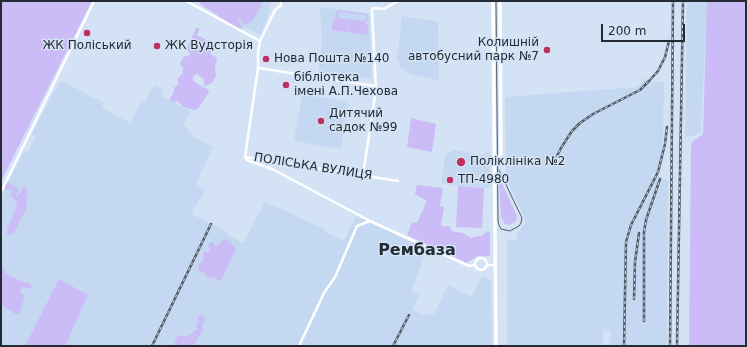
<!DOCTYPE html>
<html>
<head>
<meta charset="utf-8">
<style>
	body { margin:0 }
	#map { position:relative; width:747px; height:347px; overflow:hidden; background:#d3e3f5; font-family:"DejaVu Sans",sans-serif }
	canvas { display:block }
	.frame { position:absolute; inset:0; border:2px solid #242a31; pointer-events:none }
	.scale { position:absolute; left:601px; top:24px; width:84px; height:18px; box-sizing:border-box; border:2px solid #242a31; border-top:0; padding-left:5px; font-size:12px; line-height:14px; white-space:nowrap; color:#242a31; -webkit-text-stroke:3px #d3e3f5; paint-order:stroke }
</style>
</head>
<body>
<div id="map">
<canvas width="747" height="347"></canvas>
<div class="frame"></div>
<div class="scale">200 m</div>
</div>
<script>
const g = document.querySelector('canvas').getContext('2d');
g.lineJoin = 'round';
function fillPath(path, color) { g.fillStyle = color; g.fill(path, 'evenodd'); }
const shape = rows => new Path2D(rows.map(r => 'M' + r).join(''));
function strokePath(path, color, width, dash) { g.strokeStyle = color; g.lineWidth = width; g.lineCap = dash ? 'butt' : 'round'; g.setLineDash(dash || []); g.stroke(path); }
function write(font, color, halo, rows, align = 'center') {
  g.font = font + ' "DejaVu Sans",sans-serif'; g.lineWidth = 3; g.setLineDash([]); g.textBaseline = 'middle'; g.strokeStyle = halo; g.fillStyle = color; for (const [text, x, y, turn = 0] of rows) {
    g.save(); g.translate(x, y); g.rotate((+turn || 0) * Math.PI / 180); g.textAlign = isNaN(turn) ? turn : align; if (halo) g.strokeText(text, 0, 0); g.fillText(text, 0, 0); g.restore();
  }
}
const built = shape([
	[197,1,271,1,268,16,261,35,244,27,242,30],
	[687,1,707,1,701,132,695,135,685,137],
	[320,7,369,13,372,79,318,72,322,42],
	[402,16,438,22,439,81,410,74,401,68,397,58],
	[645,78,650,82,664,82,663,142,661,159,656,175,668,181,667,346,610,346,611,332,603,328,603,346,507,346,507,240,517,240,517,234,525,223,525,218,508,182,509,180,506,172,505,97,637,87],
	[62,81,104,103,102,107,130,123,141,102,144,103,154,85,164,90,161,96,191,111,184,125,194,137,213,147,196,184,205,190,202,197,200,197,192,214,229,233,229,235,243,243,265,202,325,229,325,232,344,240,356,216,426,249,412,291,419,295,413,310,424,315,434,314,448,285,472,297,482,276,491,281,492,346,1,346,1,196,24,151,28,153,35,137,31,135,59,83],
	[302,94,348,102,341,149,294,141],
	[454,150,481,155,490,150,490,188,441,184,445,155]
]);
const green = shape([
	[1,1,92,1,1,181],
	[199,1,262,1,260,8,252,21,245,25,240,19,238,20,242,27,239,29,200,4],
	[707,1,746,1,746,346,689,346,691,145,693,141,703,134],
	[338,10,366,14,369,18,365,23,368,24,367,35,348,32,349,21,347,32,332,30,333,19,338,19,335,16],
	[340,12,365,15,367,18,364,21,339,18,337,14],
	[196,28,199,28,199,31,197,36,200,36,213,45,210,54,217,58,215,68,216,76,212,83,205,86,204,85,204,79,197,74,193,76,193,81,204,88,207,88,209,92,198,109,193,110,182,106,178,101,174,102,169,100,174,92,174,87,176,87,179,83,177,79,183,73,183,67,180,65,183,57,190,55,187,48],
	[411,118,436,124,432,152,407,147],
	[499,177,517,216,516,221,510,225,505,224,501,216],
	[8,182,18,189,19,191,15,196,17,196,22,191,22,188,24,186,27,188,28,192,26,203,27,207,14,233,8,235,6,232,9,230,7,228,15,212,17,201,10,195,13,191,10,189,8,190,6,190,4,186],
	[417,185,443,188,440,206,444,207,441,226,449,226,451,230,455,232,463,233,471,238,483,235,486,232,490,231,490,256,478,256,466,263,407,235,412,222,417,223,427,201,415,194],
	[458,186,484,188,482,228,456,227],
	[223,239,226,239,236,248,222,279,219,281,216,280,215,277,209,278,206,276,205,273,200,272,198,269,199,264,203,261,203,254,204,252,209,252,210,249,208,244,213,242,215,246,220,244],
	[4,269,6,274,26,283,30,283,32,287,30,289,23,287,19,291,25,297,19,314,15,314,1,304,1,270],
	[59,279,88,295,65,346,52,345,52,346,25,346],
	[200,315,204,316,205,321,202,326,203,330,193,346,176,346,174,345,178,335,187,337,189,335,193,334,193,331,198,329,196,326,199,321,198,317]
]);
const minor = shape([
	[186,1,260,41],
	[258,68,375,86],
	[245,157,247,160,272,169,370,221,469,266,475,265],
	[245,157,258,68,258,52,260,41,275,10,281,5,281,1],
	[245,157,398,181],
	[363,175,376,89,372,10,373,8,384,9,398,1],
	[1,192,94,1],
	'475 264a6 6 0 1 1 12 0a6 6 0 1 1-12 0Z',
	[487,265,495,265],
	[299,346,324,293,335,277,357,226,370,221]
]);
const secondary = shape([
	[493,1,496,346],
	[495,162,501,154,500,1]
]);
const tram = shape([
	[496,1,498,221,499,225,501,229,510,231,519,226,521,223,522,218,499,170]
]);
const rail = shape([
	[556,158,561,148,572,131,580,123,593,114,640,90,649,81,658,71,665,57,669,41],
	[634,299,635,262,639,233],
	[644,321,644,232,646,220,660,179],
	[152,346,211,224],
	[393,346,409,315],
	[624,346,626,242,631,225,658,172,665,144,667,127],
	[670,346,673,1],
	[677,346,683,1]
]);
const markers = [
	[87,33,4,"#bf3160"],
	[157,46,4,"#bf3160"],
	[547,50,4,"#bf3160"],
	[266,59,4,"#bf3160"],
	[286,85,4,"#bf3160"],
	[321,121,4,"#bf3160"],
	[461,162,5,"#bf3160"],
	[450,180,4,"#bf3160"]
];
const poiNames = [
	["Колишній",539,43,"right"],
	["автобусний парк №7",539,57,"right"],
	["ЖК Поліський",87,46,"center"],
	["ЖК Вудсторія",165,46],
	["Нова Пошта №140",274,59],
	["бібліотека",294,78],
	["імені А.П.Чехова",294,92],
	["Дитячий",329,114],
	["садок №99",329,128],
	["Поліклініка №2",470,162],
	["ТП-4980",458,180]
];
const streetNames = [
	["ПОЛІСЬКА ВУЛИЦЯ",313,167,9]
];
const districtNames = [
	["Рембаза",417,251]
];
fillPath(built, '#c4d9f1');
fillPath(green, '#cbbbf7');
strokePath(minor, '#fff', 2.5);
strokePath(secondary, '#fff', 3.5);
strokePath(tram, '#525a64', 1);
strokePath(rail, '#525a64', 2.5);
strokePath(rail, '#d3e3f5', 1, [3]);
for (const [x, y, r, color] of markers) { const dot = new Path2D(); dot.arc(x, y, r, 0, 2 * Math.PI); g.fillStyle = color; g.fill(dot); strokePath(dot, '#d3e3f5', 1.5); }
write('12px', '#242a31', '#d3e3f5', poiNames, 'left');
write('12px', '#242a31', '#d3e3f5', streetNames);
write('bold 16px', '#242a31', '#d3e3f5', districtNames);
</script>
</body>
</html>
